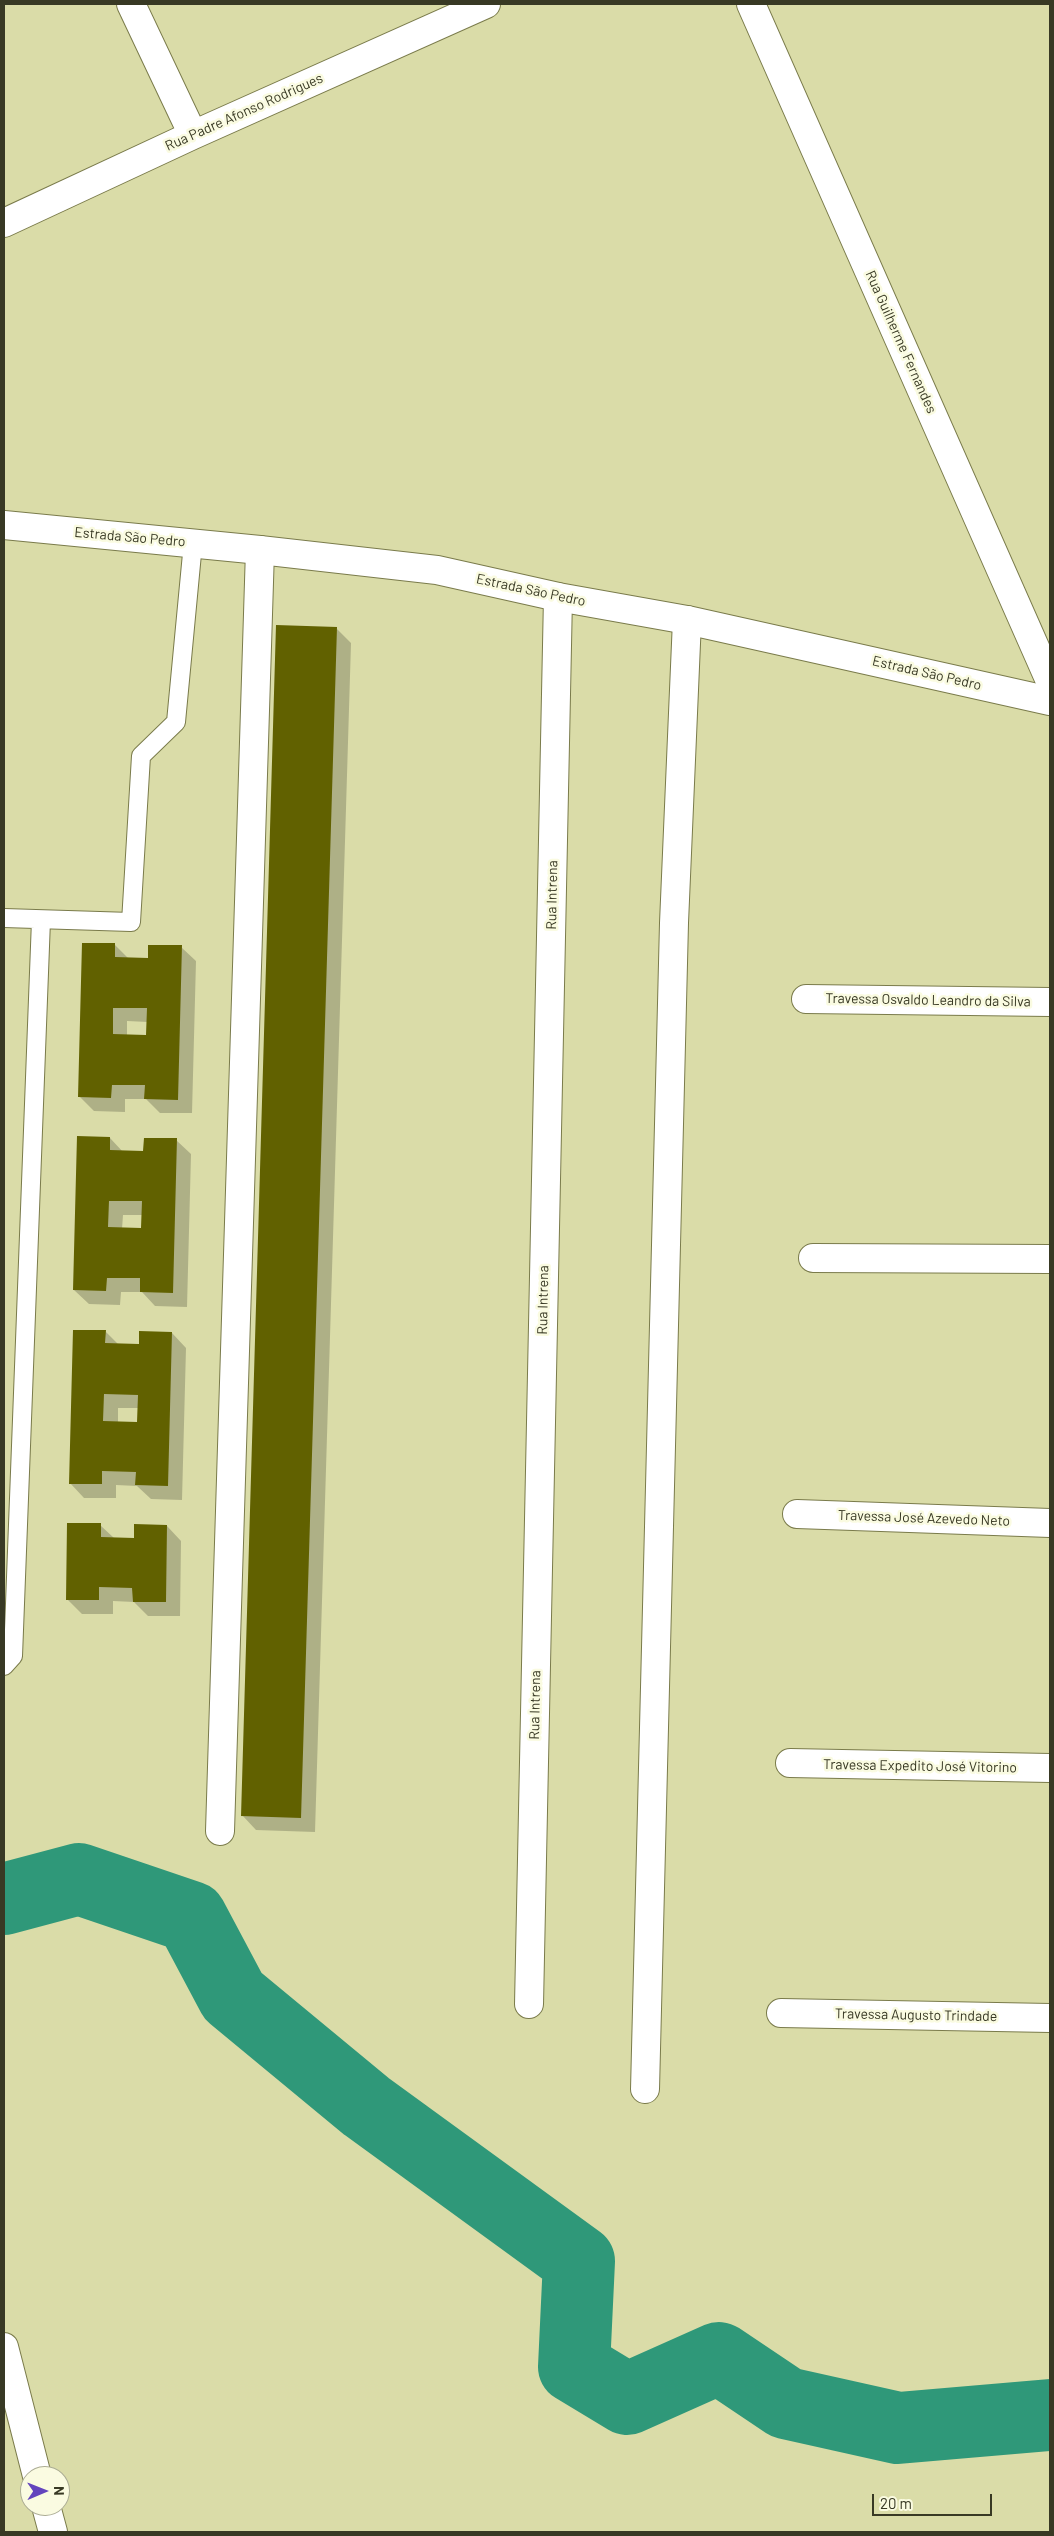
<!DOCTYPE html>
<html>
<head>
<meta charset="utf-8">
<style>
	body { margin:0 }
	#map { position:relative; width:1054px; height:2536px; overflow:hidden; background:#dadca8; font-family:Barlow,sans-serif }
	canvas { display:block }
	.frame { position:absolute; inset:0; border:5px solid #383924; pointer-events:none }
	.north { position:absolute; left:20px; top:2466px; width:50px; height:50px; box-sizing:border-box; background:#fafbe1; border:1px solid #acad95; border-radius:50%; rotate:89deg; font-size:14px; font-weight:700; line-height:20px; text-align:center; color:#383924 }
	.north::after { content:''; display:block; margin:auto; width:18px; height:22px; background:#6344bd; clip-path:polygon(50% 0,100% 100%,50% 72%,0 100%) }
	.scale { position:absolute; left:872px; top:2494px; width:120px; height:22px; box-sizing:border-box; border:2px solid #383924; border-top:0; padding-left:6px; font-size:15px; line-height:18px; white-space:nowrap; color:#383924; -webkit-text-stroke:4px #fafbe1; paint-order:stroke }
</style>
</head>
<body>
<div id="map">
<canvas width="1054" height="2536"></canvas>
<div class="frame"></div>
<div class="north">N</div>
<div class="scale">20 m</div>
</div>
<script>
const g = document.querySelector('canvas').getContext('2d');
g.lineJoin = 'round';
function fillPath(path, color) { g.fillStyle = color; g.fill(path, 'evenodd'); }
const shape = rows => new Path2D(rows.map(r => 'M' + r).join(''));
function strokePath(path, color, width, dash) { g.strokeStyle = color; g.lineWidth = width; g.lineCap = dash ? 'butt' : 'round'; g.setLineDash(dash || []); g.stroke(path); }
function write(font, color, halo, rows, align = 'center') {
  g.font = font + ' Barlow,sans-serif'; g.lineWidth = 5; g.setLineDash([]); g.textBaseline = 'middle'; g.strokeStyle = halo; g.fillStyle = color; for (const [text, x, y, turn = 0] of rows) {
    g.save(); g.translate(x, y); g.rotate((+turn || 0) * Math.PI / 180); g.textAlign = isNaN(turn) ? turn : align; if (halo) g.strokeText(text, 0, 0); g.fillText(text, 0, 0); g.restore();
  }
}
const shadow = shape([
	[336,628,351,643,315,1832,256,1830,242,1815],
	[115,945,128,958,149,959,181,947,196,961,192,1113,160,1113,146,1099,125,1099,125,1112,94,1111,79,1096],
	[127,1021,148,1022,147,1036,127,1036],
	[110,1138,123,1152,144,1153,176,1140,191,1154,187,1307,155,1306,142,1292,121,1292,120,1305,89,1304,74,1290],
	[123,1215,143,1215,142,1229,122,1229],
	[105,1331,119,1345,140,1346,172,1333,186,1348,182,1500,151,1499,137,1486,116,1485,116,1498,84,1498,70,1483],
	[118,1408,138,1408,138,1423,118,1422],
	[100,1525,114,1538,135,1539,167,1526,181,1541,180,1616,148,1616,134,1602,113,1601,113,1614,82,1614,67,1599]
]);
const river = shape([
	[4,1899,79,1879,191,1917,233,1996,366,2106,579,2261,574,2367,627,2399,719,2358,786,2403,898,2428,1050,2415]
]);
const building = shape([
	[276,625,337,627,301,1818,241,1816],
	[82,943,115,943,115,957,148,958,148,945,182,945,178,1100,144,1099,145,1085,112,1085,111,1098,78,1097],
	[113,1008,147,1008,146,1035,113,1034],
	[77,1136,110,1137,110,1150,143,1151,144,1138,177,1138,173,1293,140,1292,140,1278,107,1278,106,1291,73,1290],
	[109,1201,142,1201,141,1228,108,1227],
	[73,1330,106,1330,105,1343,139,1344,139,1331,172,1332,168,1486,135,1485,136,1472,102,1471,102,1484,69,1484],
	[104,1394,138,1395,137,1422,103,1421],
	[67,1523,101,1523,101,1537,134,1538,134,1524,167,1525,166,1602,133,1602,132,1588,99,1587,99,1600,66,1600]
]);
const service = shape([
	[4,918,131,922,141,756,176,722,193,543],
	[4,1666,13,1656,41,920]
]);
const minor = shape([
	[131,4,193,135],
	[751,4,1050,681],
	[4,223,193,135,486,4],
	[806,999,1050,1002],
	[813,1258,1050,1259],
	[797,1514,1050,1523],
	[790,1763,1050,1768],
	[220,1831,260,550],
	[529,2004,558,597],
	[781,2013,1050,2018],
	[645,2089,674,923,687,620],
	[4,2347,37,2476],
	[46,2506,53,2532]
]);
const tertiary = shape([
	[4,525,260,550,437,570,558,597,687,620,1050,701]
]);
const streetNames = [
	["Rua Padre Afonso Rodrigues",244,112,-24],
	["Rua Guilherme Fernandes",901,342,66],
	["Estrada São Pedro",130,537,5],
	["Estrada São Pedro",531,590,12],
	["Estrada São Pedro",927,673,13],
	["Rua Intrena",552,895,-89],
	["Travessa Osvaldo Leandro da Silva",928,1000,1],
	["Rua Intrena",543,1300,-89],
	["Travessa José Azevedo Neto",924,1518,2],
	["Rua Intrena",535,1705,-89],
	["Travessa Expedito José Vitorino",920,1766,1],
	["Travessa Augusto Trindade",916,2015,1]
];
fillPath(shadow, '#0003');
strokePath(river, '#2f9879', 72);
fillPath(building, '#616100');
strokePath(service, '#7a7b4b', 20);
strokePath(minor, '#7a7b4b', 30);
strokePath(tertiary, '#7a7b4b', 30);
strokePath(service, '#fff', 18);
strokePath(minor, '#fff', 28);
strokePath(tertiary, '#fff', 28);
write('14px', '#383924', '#fafbe1', streetNames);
</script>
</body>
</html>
